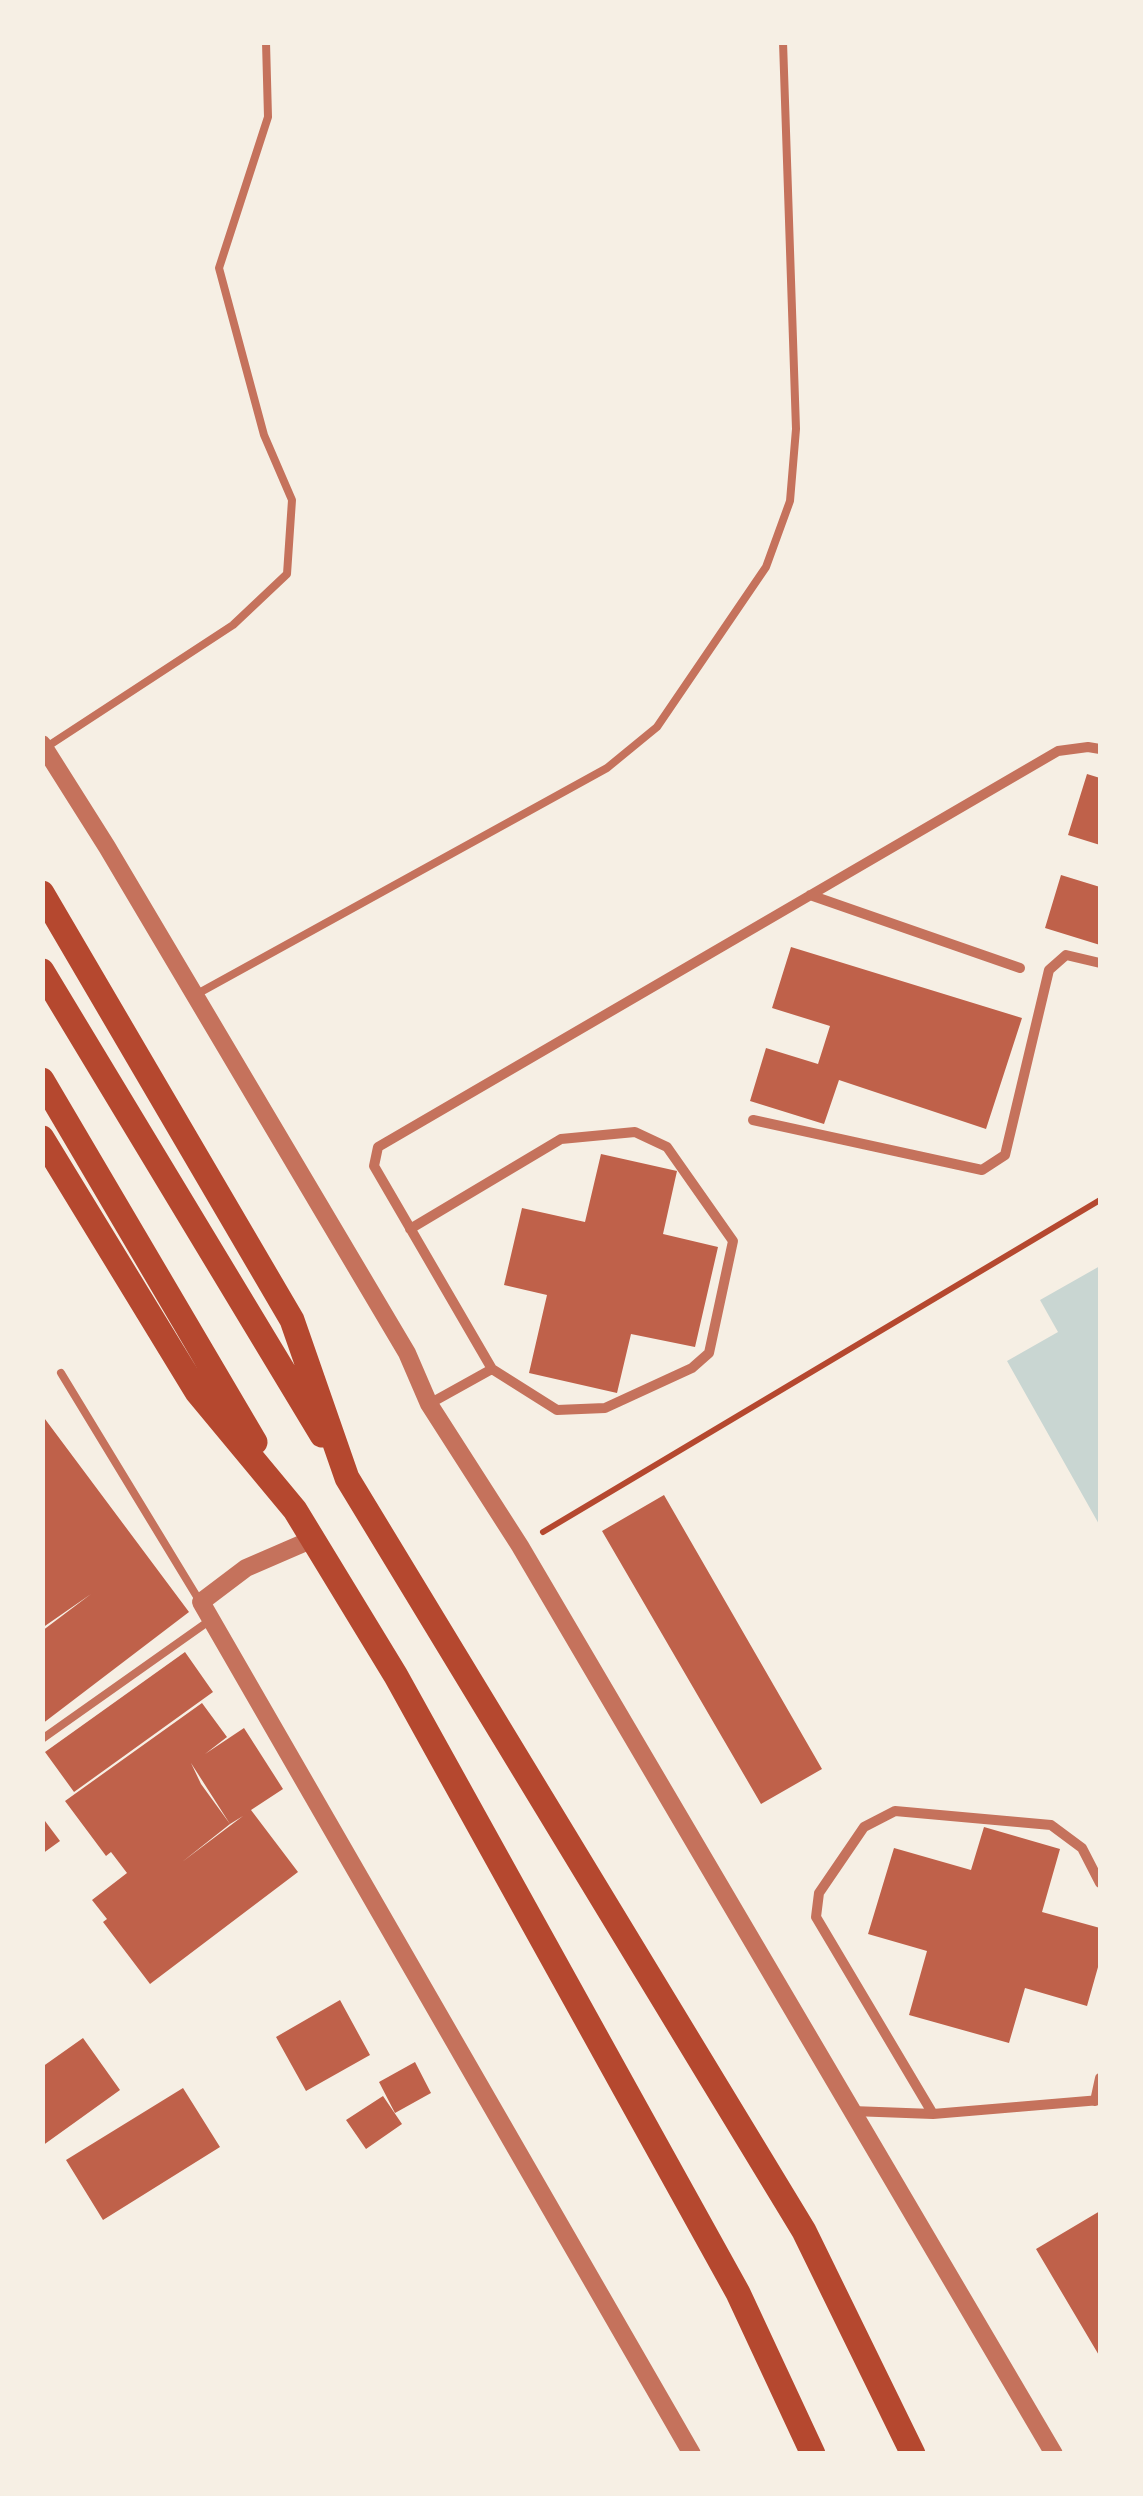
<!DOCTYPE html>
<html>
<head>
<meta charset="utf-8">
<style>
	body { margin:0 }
	#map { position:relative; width:1143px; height:2496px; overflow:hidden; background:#f6efe4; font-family:"DM Sans",sans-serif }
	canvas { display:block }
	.frame { position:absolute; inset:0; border:45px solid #f6efe4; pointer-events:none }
</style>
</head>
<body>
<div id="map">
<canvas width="1143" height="2496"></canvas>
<div class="frame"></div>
</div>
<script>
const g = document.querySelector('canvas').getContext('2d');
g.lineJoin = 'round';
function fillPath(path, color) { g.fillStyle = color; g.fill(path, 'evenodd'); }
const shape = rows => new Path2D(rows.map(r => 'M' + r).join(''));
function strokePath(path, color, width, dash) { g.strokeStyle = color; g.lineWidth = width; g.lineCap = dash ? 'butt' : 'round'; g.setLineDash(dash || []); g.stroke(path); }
const water = shape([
	[1100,1266,1100,1526,1007,1361,1058,1332,1040,1300]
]);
const building = shape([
	[1087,774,1100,778,1100,845,1068,835],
	[1061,875,1100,887,1100,945,1045,928],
	[791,947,1022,1018,986,1129,839,1080,824,1124,750,1101,766,1048,818,1064,830,1026,772,1008],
	[601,1154,677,1171,663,1234,718,1247,695,1347,631,1334,617,1393,529,1373,547,1295,504,1285,522,1208,585,1222],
	[42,1415,189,1612,42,1724,42,1631,91,1594,42,1628],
	[664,1495,822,1769,761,1804,602,1531],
	[185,1652,213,1692,74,1792,45,1752],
	[202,1703,227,1737,205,1754,244,1728,283,1789,251,1810,298,1872,150,1984,103,1922,107,1919,92,1900,127,1873,111,1852,106,1856,65,1801],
	[191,1763,230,1824,243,1816,182,1862,230,1824,201,1784],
	[42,1817,60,1841,42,1854],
	[984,1827,1060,1849,1042,1912,1100,1928,1100,1960,1087,2006,1025,1988,1009,2043,909,2015,927,1951,868,1934,894,1848,971,1870],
	[340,2000,370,2055,306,2091,276,2037],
	[83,2038,120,2090,42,2146,42,2067],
	[415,2062,431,2093,395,2113,379,2082],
	[183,2088,220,2147,103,2220,66,2160],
	[383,2096,402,2124,366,2149,346,2120],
	[1100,2211,1100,2357,1036,2249]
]);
const path = shape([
	[543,1532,1100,1200]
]);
const service = shape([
	[45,748,233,625,287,574,292,500,264,435,219,268,268,117,266,42],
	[197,994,607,768,657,727,766,567,790,501,796,429,783,42],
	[61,1373,199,1600],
	[42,1739,209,1621]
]);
const minor = shape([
	[810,895,1020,968],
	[753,1120,982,1170,1005,1155,1049,970,1066,955,1100,963],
	[410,1229,561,1139,635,1132,667,1147,733,1241,709,1353,692,1368,605,1408,557,1410,492,1369],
	[429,1404,492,1369,374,1166,378,1147,1058,751,1088,747,1100,749],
	[1095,2101,1100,2078],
	[852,2111,933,2114,1100,2100],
	[933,2114,816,1917,819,1893,864,1827,895,1811,1051,1825,1082,1848,1100,1883]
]);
const tertiary = shape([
	[42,744,107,847,407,1353,429,1404,520,1546,1054,2454],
	[313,1539,246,1568,201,1602,692,2454]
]);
const primary = shape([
	[42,893,292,1320,347,1478,804,2231,913,2454],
	[42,971,322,1435],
	[42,1080,255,1442],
	[42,1138,197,1392,295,1510,396,1676,738,2293,813,2454]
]);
fillPath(water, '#c9d6d2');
fillPath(building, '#bf614a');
strokePath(path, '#b5482f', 6);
strokePath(service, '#c5725c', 8);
strokePath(minor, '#c5725c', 10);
strokePath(tertiary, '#c5725c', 18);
strokePath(primary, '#b5482f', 25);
</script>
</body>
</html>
